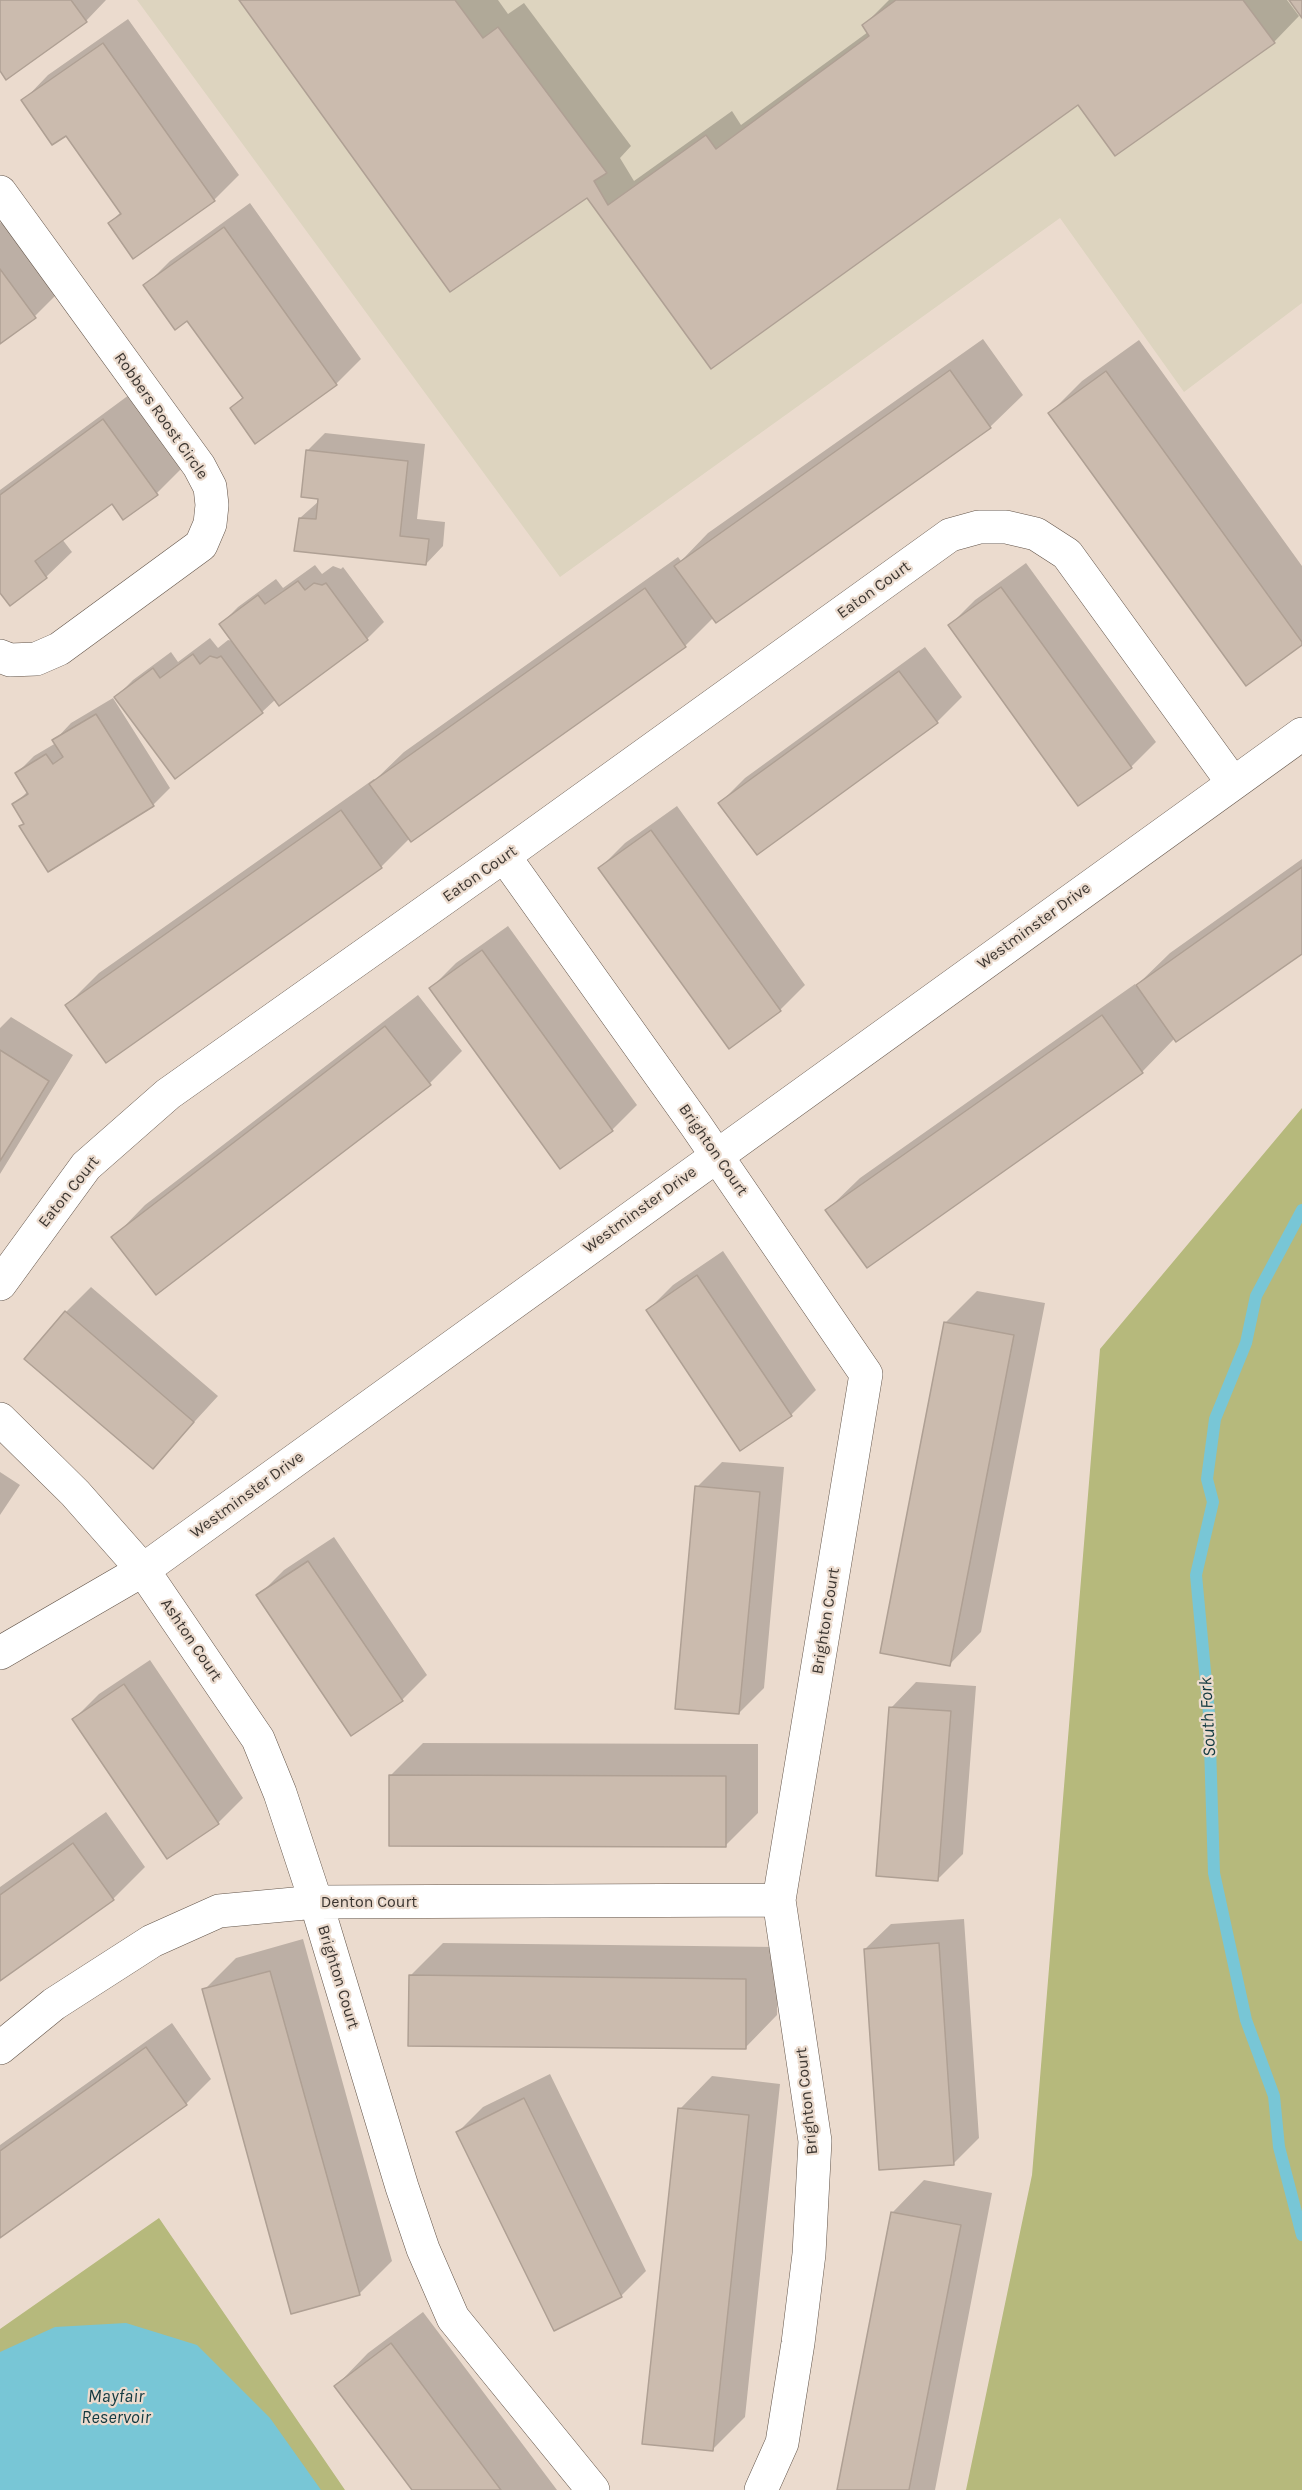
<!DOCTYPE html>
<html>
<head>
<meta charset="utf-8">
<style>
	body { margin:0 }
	canvas { display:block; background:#ebdbce }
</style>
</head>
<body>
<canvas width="1302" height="2490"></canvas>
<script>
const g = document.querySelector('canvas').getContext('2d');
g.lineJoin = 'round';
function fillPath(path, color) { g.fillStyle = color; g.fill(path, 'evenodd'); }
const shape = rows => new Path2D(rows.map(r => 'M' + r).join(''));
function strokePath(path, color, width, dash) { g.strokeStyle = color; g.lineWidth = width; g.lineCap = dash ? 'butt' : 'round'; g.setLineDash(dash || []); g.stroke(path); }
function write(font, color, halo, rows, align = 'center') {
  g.font = font + ' Karla,sans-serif'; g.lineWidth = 4.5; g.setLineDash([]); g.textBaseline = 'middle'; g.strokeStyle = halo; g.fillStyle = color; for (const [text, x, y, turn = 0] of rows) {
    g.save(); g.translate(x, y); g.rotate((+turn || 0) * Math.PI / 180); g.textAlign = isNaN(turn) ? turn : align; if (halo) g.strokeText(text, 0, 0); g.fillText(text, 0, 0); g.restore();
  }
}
const commercial = shape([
	[137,0,1302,0,1302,303,1184,392,1060,218,560,577]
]);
const green = shape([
	[1302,1108,1302,2490,966,2490,1032,2175,1100,1349],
	[159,2218,345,2490,0,2490,0,2329]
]);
const water = shape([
	[126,2323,197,2345,270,2418,321,2490,0,2490,0,2352,55,2327]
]);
const shadow = shape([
	[0,0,106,0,86,21,0,68],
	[241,0,498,0,508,14,524,3,631,146,620,158,634,181,732,111,741,125,868,32,864,25,889,0,1287,0,1299,16,1274,42,1078,103,712,367,588,196],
	[128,19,239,175,214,200,109,223,121,212,66,134,23,101,48,75],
	[250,203,361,359,336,384,232,408,243,397,187,319,145,286,170,261],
	[6,218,60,291,35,316,0,342,0,223],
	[983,339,1023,395,990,427,713,618,686,645,411,840,410,838,381,867,67,1005,99,973,374,779,375,780,404,752,678,557,681,561,708,533],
	[1139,340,1302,566,1302,643,1050,413,1082,381],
	[129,395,182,468,157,493,123,518,112,502,62,539,72,552,46,577,0,590,0,490],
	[325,433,425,444,417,519,445,522,443,546,426,564,300,518,319,501,307,451],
	[1026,563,1156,742,1131,767,950,625,975,600],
	[315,565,322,574,333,566,341,569,343,567,384,622,367,639,276,699,262,712,116,697,133,680,171,652,178,662,210,638,218,648,228,640,233,641,221,624,238,607,276,579,283,588],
	[925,647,962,697,937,722,720,803,745,778],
	[113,698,170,788,153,805,21,826,25,823,14,805,28,791,17,773,34,756,56,743,54,741,71,723],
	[677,806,805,985,780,1010,729,1047,600,868,625,843],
	[1302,859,1302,952,1175,1038,1142,1072,827,1210,860,1178,1135,984,1136,986,1170,953],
	[508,926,637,1105,612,1130,431,988,456,963],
	[418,995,462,1051,430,1083,113,1238,145,1205],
	[11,1017,73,1055,0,1174,0,1028],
	[723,1251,816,1390,791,1415,741,1449,648,1310,673,1285],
	[91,1287,218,1396,153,1467,66,1312],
	[977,1291,1045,1303,981,1632,949,1665,945,1323],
	[722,1462,784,1467,764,1688,739,1713,697,1487],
	[0,1472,20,1485,0,1515],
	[334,1537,427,1675,402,1700,258,1596,284,1570],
	[150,1660,243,1798,218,1823,74,1719,99,1694],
	[916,1682,976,1686,963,1854,938,1879,891,1708],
	[423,1743,758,1744,758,1813,726,1845,390,1776],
	[106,1812,145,1867,113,1899,0,1980,0,1887],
	[964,1919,979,2138,954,2163,865,1949,891,1924],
	[303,1939,392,2261,359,2294,204,1990,236,1958],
	[443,1943,778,1947,777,2015,745,2048,410,1976],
	[172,2023,211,2079,186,2104,0,2236,0,2145],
	[550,2074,646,2271,621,2296,458,2132,483,2107],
	[712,2076,780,2084,745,2417,713,2449,680,2109],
	[924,2180,992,2193,935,2490,839,2490,892,2213],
	[423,2312,557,2490,414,2490,336,2386,368,2353]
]);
const stream = shape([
	[1302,1210,1256,1296,1246,1343,1215,1419,1207,1479,1213,1502,1196,1575,1209,1714,1214,1873,1246,2020,1274,2096,1279,2147,1302,2235]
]);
const building = shape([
	[0,0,71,0,87,22,6,80,0,71,0,0],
	[239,0,455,0,483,38,498,27,607,173,594,181,608,205,706,135,716,149,869,36,862,25,896,0,1243,0,1275,43,1115,156,1078,105,711,369,587,198,450,292,239,0],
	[1289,0,1302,0,1302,18,1289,0],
	[103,43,215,201,133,259,108,223,121,214,66,136,52,145,21,100,103,43],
	[224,227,337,385,255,444,230,408,243,398,187,321,175,330,143,285,224,227],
	[0,269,36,318,0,344,0,269],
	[950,370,991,428,716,623,674,566,950,370],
	[1106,371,1302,642,1302,645,1246,686,1048,413,1106,371],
	[103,419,158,495,123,520,112,504,35,561,47,578,10,606,0,593,0,495,103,419],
	[306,450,408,461,400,536,429,539,426,565,294,551,299,518,316,519,318,499,301,497,306,450],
	[298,581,305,590,314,583,322,585,326,583,368,640,279,706,219,624,258,595,265,604,298,581],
	[1001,587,1132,768,1078,806,948,625,1001,587],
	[645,588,686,647,411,842,369,784,645,588],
	[193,654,200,664,210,656,217,658,221,656,263,713,175,779,114,697,153,668,160,678,193,654],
	[899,671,938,723,757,855,718,803,899,671],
	[96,714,154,806,48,872,19,826,24,824,12,804,28,794,15,773,46,754,53,764,63,757,52,740,96,714],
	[341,810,382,868,106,1063,65,1005,341,810],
	[651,830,781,1011,729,1049,598,868,651,830],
	[1302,867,1302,954,1176,1042,1136,985,1302,867],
	[482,950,613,1131,560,1169,429,988,482,950],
	[1102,1015,1143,1073,867,1268,825,1210,1102,1015],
	[385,1026,431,1085,156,1295,111,1237,385,1026],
	[0,1050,49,1081,0,1161,0,1050],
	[697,1275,792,1416,740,1451,646,1310,697,1275],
	[65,1311,194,1422,153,1469,24,1359,65,1311],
	[944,1322,1014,1335,950,1666,880,1653,944,1322],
	[695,1486,760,1492,739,1714,675,1709,695,1486],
	[308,1561,403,1701,351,1736,256,1595,308,1561],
	[124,1684,219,1824,167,1859,72,1719,124,1684],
	[889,1707,951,1711,938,1881,876,1876,889,1707],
	[389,1775,726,1776,726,1847,389,1846,389,1775],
	[73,1843,114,1900,0,1981,0,1895,73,1843],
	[939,1943,954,2165,879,2170,864,1949,939,1943],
	[270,1971,360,2295,291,2314,202,1989,270,1971],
	[409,1975,746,1979,746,2049,408,2046,409,1975],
	[146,2047,187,2105,0,2238,0,2151,146,2047],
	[524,2098,622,2297,554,2331,456,2132,524,2098],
	[678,2108,749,2115,713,2451,642,2444,678,2108],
	[891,2212,961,2225,909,2490,837,2490,891,2212],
	[391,2343,501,2490,412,2490,334,2386,391,2343]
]);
const minor = shape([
	[0,192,199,466,210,487,212,505,210,524,201,545,59,649,36,659,10,660,0,656],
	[504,856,695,1124,866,1374,779,1900,815,2141,809,2254,798,2343,782,2443,761,2490],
	[0,1284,86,1166,168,1094,504,856,950,535,979,527,1006,527,1036,534,1067,554,1233,783],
	[0,1419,75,1493,143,1570,258,1739,280,1793,316,1902,402,2187,423,2249,453,2318,593,2490],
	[0,1653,143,1570,1302,734],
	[0,2048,54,2004,152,1941,219,1911,316,1902,779,1900]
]);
const streetNames = [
	["Robbers Roost Circle",161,416,55],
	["Eaton Court",874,590,-36],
	["Eaton Court",480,874,-35],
	["Westminster Drive",1034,926,-36],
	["Brighton Court",713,1150,55],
	["Eaton Court",69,1192,-51],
	["Westminster Drive",640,1210,-36],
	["Westminster Drive",247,1495,-36],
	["Brighton Court",826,1621,-81],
	["Ashton Court",191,1640,56],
	["Denton Court",369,1902],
	["Brighton Court",338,1977,73],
	["Brighton Court",807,2101,-96]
];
const waterNames = [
	["South Fork",1208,1717,-93],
	["Mayfair",116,2397],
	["Reservoir",116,2418]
];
fillPath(commercial, '#ddd4bf');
fillPath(green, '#b6b97c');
fillPath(water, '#78c6d6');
fillPath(shadow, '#0003');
strokePath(stream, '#78c6d6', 12);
fillPath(building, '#cbbbae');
strokePath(building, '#afa094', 1.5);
strokePath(minor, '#63554a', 34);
strokePath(minor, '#fff', 33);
write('16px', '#3c3631', '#ebdbce', streetNames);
write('italic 18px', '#123940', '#ebdbce', waterNames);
</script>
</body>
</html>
